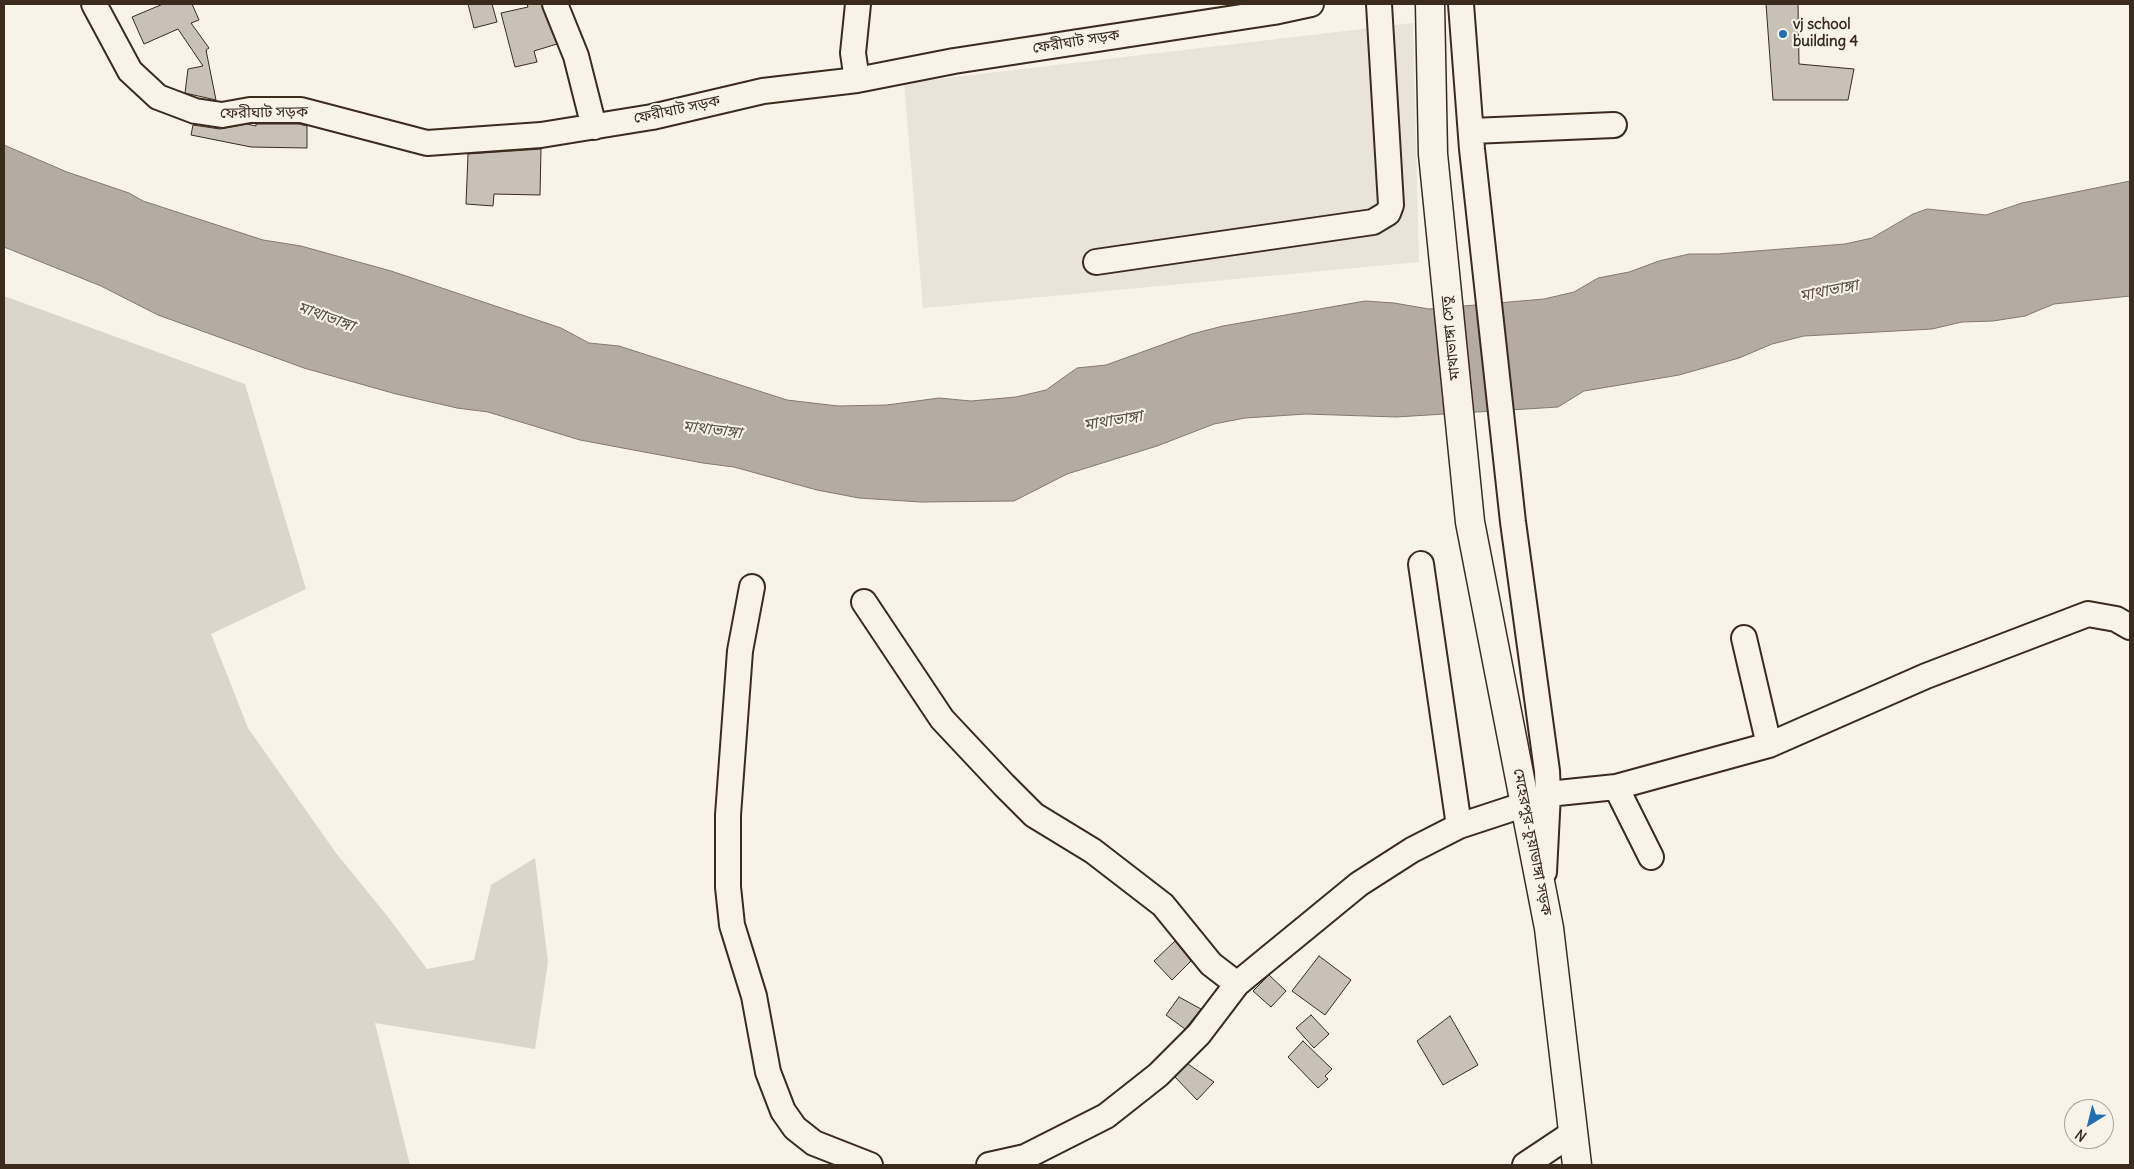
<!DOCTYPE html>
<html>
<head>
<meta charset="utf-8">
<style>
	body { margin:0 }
	#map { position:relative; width:2134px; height:1169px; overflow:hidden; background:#f7f3e8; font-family:Delius,sans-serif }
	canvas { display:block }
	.frame { position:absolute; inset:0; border:5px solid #3b2a1e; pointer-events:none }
	.north { position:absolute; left:2064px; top:1099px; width:50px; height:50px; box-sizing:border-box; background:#f7f3e8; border:1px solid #aca397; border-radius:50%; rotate:216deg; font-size:14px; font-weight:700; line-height:20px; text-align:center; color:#3b2a1e }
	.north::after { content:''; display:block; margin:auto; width:18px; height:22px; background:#1f6fb2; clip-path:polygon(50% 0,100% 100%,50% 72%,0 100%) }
</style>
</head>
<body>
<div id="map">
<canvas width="2134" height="1169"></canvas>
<div class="frame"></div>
<div class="north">N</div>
</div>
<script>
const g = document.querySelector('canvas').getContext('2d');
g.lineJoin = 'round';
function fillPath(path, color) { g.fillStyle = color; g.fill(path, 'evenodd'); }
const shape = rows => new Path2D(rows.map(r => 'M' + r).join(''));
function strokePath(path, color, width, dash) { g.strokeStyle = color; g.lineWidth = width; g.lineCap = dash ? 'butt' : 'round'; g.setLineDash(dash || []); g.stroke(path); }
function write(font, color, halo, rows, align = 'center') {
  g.font = font + ' Delius,"Noto Sans Bengali",sans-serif'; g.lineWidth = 4; g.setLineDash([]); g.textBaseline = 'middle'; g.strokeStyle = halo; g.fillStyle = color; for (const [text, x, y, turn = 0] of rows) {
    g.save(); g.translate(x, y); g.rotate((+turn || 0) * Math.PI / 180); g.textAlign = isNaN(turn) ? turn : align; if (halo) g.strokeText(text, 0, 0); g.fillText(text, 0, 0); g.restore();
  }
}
const built = shape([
	[1413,23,1419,262,923,308,904,83]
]);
const green = shape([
	[4,296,245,384,306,589,211,634,248,728,336,853,388,917,427,969,474,960,491,885,535,858,548,962,535,1049,375,1023,410,1165,4,1165]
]);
const water = shape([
	[4,145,67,172,129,193,143,201,263,240,301,246,391,271,561,328,589,343,619,346,787,400,838,406,887,405,939,398,971,401,1016,397,1046,390,1077,368,1106,365,1192,334,1223,326,1365,301,1394,303,1429,309,1544,299,1574,292,1598,278,1629,272,1659,261,1689,254,1718,254,1845,244,1872,238,1913,214,1927,209,1986,215,2022,203,2130,181,2130,296,2054,304,2025,316,1993,321,1962,322,1932,329,1804,336,1772,344,1739,358,1679,375,1584,391,1558,407,1396,417,1306,414,1245,418,1214,424,1157,446,1067,474,1014,501,921,502,859,498,817,490,734,467,703,463,580,440,488,412,457,408,396,394,304,368,158,315,101,286,4,247,4,145]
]);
const building = shape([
	[163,4,192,4,199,20,191,23,209,48,206,50,216,100,185,93,188,69,203,66,178,29,144,44,132,17,163,4],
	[468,4,492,4,497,22,474,28,468,4],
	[527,4,542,4,557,44,534,51,537,62,515,67,501,13,528,7,527,4],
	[1766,4,1798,4,1799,64,1854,69,1848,100,1773,100,1766,4],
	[247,124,256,126,256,124,299,124,307,126,307,148,251,147,191,135,193,125,220,129,247,124],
	[541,149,540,195,494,194,493,206,466,204,468,154,541,149],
	[1175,941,1191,961,1172,980,1154,961,1175,941],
	[1319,956,1351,980,1325,1015,1292,991,1319,956],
	[1269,975,1286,991,1271,1007,1253,991,1269,975],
	[1179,997,1201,1009,1185,1029,1166,1015,1179,997],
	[1311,1015,1329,1034,1314,1048,1296,1028,1311,1015],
	[1450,1016,1478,1065,1443,1085,1417,1041,1450,1016],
	[1303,1041,1332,1069,1325,1076,1328,1079,1318,1088,1288,1057,1303,1041],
	[1188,1064,1214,1082,1197,1100,1175,1077,1188,1064]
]);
const minor = shape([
	[94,4,130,71,158,97,195,111,222,115,250,110,301,110,427,143,541,135,652,117,763,91,857,80,954,61,1274,12,1311,4],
	[555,4,576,56,594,127],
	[1461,4,1472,149,1513,522,1547,771,1548,794,1544,872],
	[857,80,853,53,858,4],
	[1472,131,1614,125],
	[1096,262,1373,222,1388,213,1391,205,1379,4],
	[1421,564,1459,826],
	[752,587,740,651,728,815,728,887,732,925,754,996,768,1072,783,1111,795,1128,814,1143,870,1165],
	[864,602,942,719,1004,785,1034,815,1093,851,1163,905,1211,964,1237,984],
	[1744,638,1769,745],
	[1616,787,1651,857],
	[1548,794,1616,787,1769,745,1926,676,2088,614,2116,619,2130,627],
	[989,1165,1025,1157,1106,1116,1158,1075,1199,1034,1237,984,1359,884,1412,850,1459,826,1526,804],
	[1525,1165,1573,1133]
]);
const major = shape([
	[1430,4,1433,154,1470,522,1549,928,1577,1165]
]);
const markers = [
	[1783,34,5,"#1f6fb2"]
];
const poiNames = [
	["vj school",1793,25],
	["building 4",1793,42]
];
const streetNames = [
	["ফেরীঘাট সড়ক",1076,42,-9],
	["ফেরীঘাট সড়ক",677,110,-12],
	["ফেরীঘাট সড়ক",264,113,-1],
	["মাথাভাঙ্গা সেতু",1451,338,-96],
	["মেহেরপুর-চুয়াডাঙ্গা সড়ক",1532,842,79]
];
const waterNames = [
	["মাথাভাঙ্গা",1829,291,-11],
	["মাথাভাঙ্গা",326,317,20],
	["মাথাভাঙ্গা",1113,421,-9],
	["মাথাভাঙ্গা",712,430,7]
];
fillPath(built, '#e9e4d9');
fillPath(green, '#dbd6cb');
fillPath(water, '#b4aca0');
strokePath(water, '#84786c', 1);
fillPath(building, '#c8c1b6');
strokePath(building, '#3b2a1e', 1);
strokePath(minor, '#3b2a1e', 28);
strokePath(major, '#3b2a1e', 31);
strokePath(minor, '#f7f3e8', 24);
strokePath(major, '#f7f3e8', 28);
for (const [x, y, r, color] of markers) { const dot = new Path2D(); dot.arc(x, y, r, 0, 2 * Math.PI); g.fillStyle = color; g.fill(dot); strokePath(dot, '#f7f3e8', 2); }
write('bold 15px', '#3b2a1e', '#f7f3e8', poiNames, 'left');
write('15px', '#3b2a1e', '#f7f3e8', streetNames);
write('italic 16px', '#5f5145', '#f7f3e8', waterNames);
</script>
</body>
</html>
